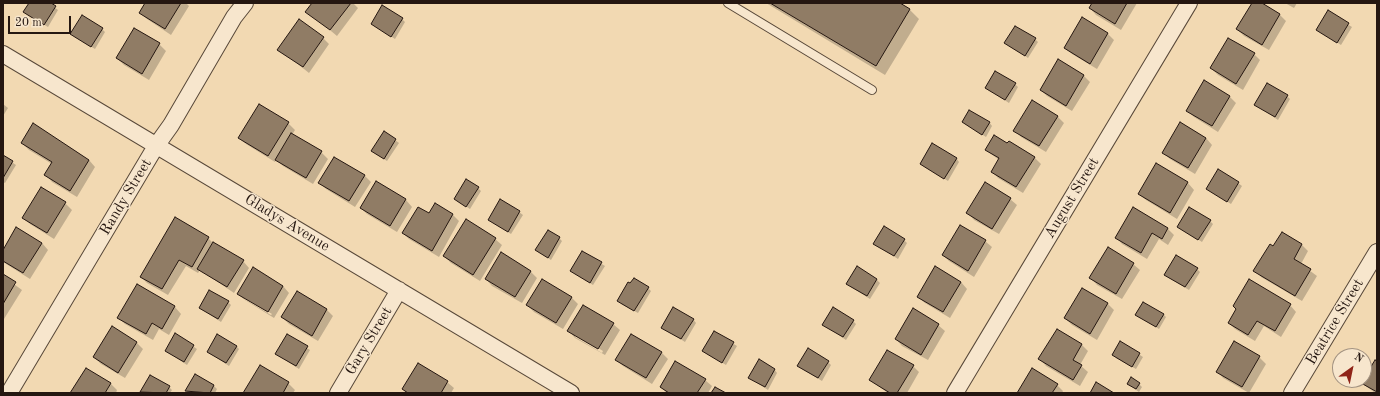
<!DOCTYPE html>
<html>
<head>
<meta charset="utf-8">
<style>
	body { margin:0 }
	#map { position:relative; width:1380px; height:396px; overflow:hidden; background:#f2d9b2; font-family:"Old Standard TT",serif }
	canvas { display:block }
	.frame { position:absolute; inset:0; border:4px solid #251711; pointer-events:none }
	.north { position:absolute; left:1332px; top:348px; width:40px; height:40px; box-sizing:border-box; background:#f7e6cd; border:1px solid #a39382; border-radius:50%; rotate:33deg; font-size:11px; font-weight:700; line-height:16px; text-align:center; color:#251711 }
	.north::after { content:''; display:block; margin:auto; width:14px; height:18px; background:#8f2418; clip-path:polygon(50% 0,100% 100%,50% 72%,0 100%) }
	.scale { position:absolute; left:8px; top:16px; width:63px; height:18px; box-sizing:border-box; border:2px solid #251711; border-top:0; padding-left:5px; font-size:12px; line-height:14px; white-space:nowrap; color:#251711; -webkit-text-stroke:3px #f7e6cd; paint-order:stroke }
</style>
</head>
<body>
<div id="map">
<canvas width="1380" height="396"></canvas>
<div class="frame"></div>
<div class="north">N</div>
<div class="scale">20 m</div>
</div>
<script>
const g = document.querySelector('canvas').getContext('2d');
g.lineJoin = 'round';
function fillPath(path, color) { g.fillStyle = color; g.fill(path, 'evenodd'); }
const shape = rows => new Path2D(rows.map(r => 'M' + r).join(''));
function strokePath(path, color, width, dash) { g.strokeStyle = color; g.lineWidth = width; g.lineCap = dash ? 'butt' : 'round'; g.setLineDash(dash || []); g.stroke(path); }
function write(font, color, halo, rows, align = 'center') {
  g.font = font + ' "Old Standard TT",serif'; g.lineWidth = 3; g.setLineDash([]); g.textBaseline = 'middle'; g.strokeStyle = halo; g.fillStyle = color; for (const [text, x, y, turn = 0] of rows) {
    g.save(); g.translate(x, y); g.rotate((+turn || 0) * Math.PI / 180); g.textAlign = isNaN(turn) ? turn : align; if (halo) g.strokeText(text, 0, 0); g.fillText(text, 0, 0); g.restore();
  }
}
const shadow = shape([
	[30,3,49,3,58,10,48,27,28,15],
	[146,3,186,3,189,6,171,35,147,19,140,13],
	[313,3,353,3,358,8,337,36,307,11],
	[766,3,898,3,910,10,919,19,885,75],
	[1093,3,1137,3,1121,30,1096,15,1090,8],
	[1253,3,1260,3,1280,15,1286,21,1269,50,1244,36,1237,29],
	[1285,3,1297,3,1294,8],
	[1328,12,1352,27,1341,45,1317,30],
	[402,19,405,22,395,39,372,24],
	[1083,19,1108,34,1114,40,1097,69,1072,54,1065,48],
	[102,29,105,32,95,49,75,37],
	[323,38,329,44,309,73,279,49],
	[1035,39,1038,42,1028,58,1006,43],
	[159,44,166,51,149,80,124,65,117,58],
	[1254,54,1260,60,1243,90,1218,75,1211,68],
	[1083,75,1090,82,1072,111,1047,96,1041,90],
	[1015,84,1018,87,1009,103,986,88],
	[1229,96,1236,103,1218,132,1194,117,1187,110],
	[1287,96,1290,99,1278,120,1255,104],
	[3,104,8,108,3,116],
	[1057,116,1064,123,1046,152,1021,137,1015,130],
	[963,122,989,122,992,126,986,137],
	[288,123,295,130,292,135,321,152,328,159,313,184,283,166,276,159,275,162,246,144,239,138],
	[1181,123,1206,138,1212,145,1195,174,1170,159,1163,152],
	[395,140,399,143,387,161,372,151],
	[22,143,89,160,95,167,77,197,52,182,46,175,52,164,29,150],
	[1008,144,1034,157,1041,164,1023,193,998,178,992,171,999,160,986,150],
	[3,156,16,165,5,183,3,182],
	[956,158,959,162,948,181,921,164],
	[1157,164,1188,183,1194,190,1177,219,1146,200,1139,194],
	[364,175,371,182,355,207,326,189,320,183],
	[376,182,406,200,412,207,397,232,367,214,361,208],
	[1238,183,1242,186,1231,204,1207,189],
	[478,188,481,191,470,209,455,199],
	[1010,199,1017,205,999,234,974,220,968,213],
	[65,203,72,210,54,239,30,224,23,218],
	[519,212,523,215,511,234,489,220],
	[452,214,459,221,439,257,409,239,403,233,429,215],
	[175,219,208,238,215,245,243,261,249,268,234,293,200,270,198,273,186,266,168,295,147,283,141,277],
	[1210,221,1213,224,1202,242,1179,227],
	[1168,229,1174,235,1168,245,1159,239,1147,259,1122,244,1116,237],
	[1282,233,1302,245,1308,251,1301,264,1317,276,1302,301,1261,277,1255,270,1274,247],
	[559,238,562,241,551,260,536,250],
	[495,239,502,245,480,281,451,263,444,256],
	[904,240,907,243,898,259,875,244],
	[985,241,992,247,974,277,949,261,943,255],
	[42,243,48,250,30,279,3,262,3,252],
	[582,252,605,266,593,285,571,271],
	[501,254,531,272,537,278,522,303,492,286,486,279],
	[1133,264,1140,270,1122,299,1097,285,1091,278],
	[253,269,283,286,289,293,274,318,245,300,238,294],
	[244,297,272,314,271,315,244,299],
	[1197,269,1200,272,1189,290,1169,278],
	[3,276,22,290,4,319,3,318],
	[542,280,572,298,578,304,563,329,534,312,527,305],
	[877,280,880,283,870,299,851,287],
	[961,282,967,289,950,318,925,303,918,297],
	[137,285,175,307,181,314,169,335,159,329,153,340,125,324,118,317],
	[648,288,651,291,638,313,621,304],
	[1082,289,1108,304,1114,310,1097,340,1072,325,1065,318],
	[297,292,327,310,333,316,318,341,289,324,282,317],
	[228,302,231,305,221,322,200,308],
	[1290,305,1296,312,1281,337,1264,326,1255,341,1235,329,1229,323,1237,309],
	[1163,314,1166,317,1159,329,1137,315],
	[693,319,696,323,685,342,662,327],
	[853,321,856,324,846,340,824,325],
	[613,324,620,330,605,355,575,338,569,331],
	[575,334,603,351,602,353,575,337],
	[938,325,945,331,928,360,902,346,896,339],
	[112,327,137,343,143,349,125,378,101,364,94,357],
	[1057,330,1082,345,1088,351,1080,365,1088,372,1080,386,1046,366,1040,359],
	[714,332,737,346,726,365,703,351],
	[175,334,197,349,187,365,166,351],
	[287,335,310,350,299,369,276,354],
	[1120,342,1143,357,1136,369,1116,358],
	[236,346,239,349,229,366,208,352],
	[661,352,668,359,652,384,623,366,617,360],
	[1259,357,1266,364,1249,393,1223,378,1217,371],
	[828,362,831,365,822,381,802,369],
	[1377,362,1377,393,1375,393,1362,383],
	[913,366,919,372,907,393,888,393,870,380],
	[86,369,111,384,117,390,116,393,72,393],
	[774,369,777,373,768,390,750,378],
	[196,375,214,386,217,389,215,393,188,393,186,391],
	[151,376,169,387,172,390,170,393,142,393],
	[705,380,712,386,708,393,667,393,661,387],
	[447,382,454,388,451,393,407,393,403,389],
	[288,383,295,390,293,393,244,393],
	[1128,384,1139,384,1142,387,1139,392],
	[1057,385,1063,391,1062,393,1018,393]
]);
const building = shape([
	[29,3,51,3,56,6,44,25,23,12,29,3],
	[145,3,181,3,165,29,139,13,145,3],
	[312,3,351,3,330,30,305,12,312,3],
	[770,3,900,3,910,9,876,66,770,3],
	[1092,3,1127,3,1115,24,1089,8,1092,3],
	[1252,3,1262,3,1280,14,1262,45,1236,29,1252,3],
	[382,5,403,18,391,37,371,24,382,5],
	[1328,10,1349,23,1337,43,1316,30,1328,10],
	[82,15,103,28,91,47,70,34,82,15],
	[1082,17,1108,33,1090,64,1064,48,1082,17],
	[299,19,324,37,303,67,277,50,299,19],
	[1015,26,1036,38,1025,56,1004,43,1015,26],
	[134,28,160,43,142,74,116,58,134,28],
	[1228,38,1255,53,1236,84,1210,68,1228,38],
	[1058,59,1084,75,1066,106,1040,90,1058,59],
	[995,71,1016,83,1005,100,985,88,995,71],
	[1204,80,1230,96,1212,126,1186,111,1204,80],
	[1267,83,1288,95,1275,117,1254,105,1267,83],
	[1032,100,1058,116,1039,146,1013,131,1032,100],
	[259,104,289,122,268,156,238,138,259,104],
	[969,110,990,122,982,135,962,122,969,110],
	[1180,122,1206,138,1188,168,1162,153,1180,122],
	[33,123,89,160,70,191,44,175,52,162,21,143,33,123],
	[384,131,396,139,384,159,371,151,384,131],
	[291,133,322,151,306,178,275,160,291,133],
	[994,135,1007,143,1009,141,1035,157,1016,187,991,172,999,158,985,150,994,135],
	[932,143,957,158,944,179,920,164,932,143],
	[3,155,13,161,3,178,3,155],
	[334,157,365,175,349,201,318,183,334,157],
	[1156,163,1188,182,1170,213,1138,194,1156,163],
	[1218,169,1239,182,1227,202,1206,189,1218,169],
	[466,179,479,187,466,207,454,199,466,179],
	[376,181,406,199,390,226,360,208,376,181],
	[985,182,1011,198,992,229,966,213,985,182],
	[41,187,66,202,47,233,22,218,41,187],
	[500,199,520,211,508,232,488,220,500,199],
	[435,203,453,214,432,251,402,233,418,207,429,213,435,203],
	[1133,207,1168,228,1162,239,1152,233,1141,253,1115,238,1133,207],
	[1189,207,1211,220,1198,240,1177,227,1189,207],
	[175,217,209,237,192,267,179,260,162,289,140,277,175,217],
	[466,219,496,238,473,275,443,256,466,219],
	[960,225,986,240,968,271,942,255,960,225],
	[884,226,905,239,894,256,873,244,884,226],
	[16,227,42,243,23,273,3,261,3,250,16,227],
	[548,230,560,237,548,258,535,250,548,230],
	[1282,232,1302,244,1294,259,1311,269,1295,296,1253,271,1270,244,1273,246,1282,232],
	[213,242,244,260,227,287,197,269,213,242],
	[1108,247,1134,263,1116,294,1089,278,1108,247],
	[582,251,602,262,590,283,570,271,582,251],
	[501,252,531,271,515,297,485,279,501,252],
	[1176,255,1198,268,1185,287,1164,275,1176,255],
	[857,266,877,279,867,296,846,284,857,266],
	[935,266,961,282,943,312,917,297,935,266],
	[253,267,283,286,268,312,237,294,253,267],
	[3,274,16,282,3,304,3,274],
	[634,278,649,287,634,311,617,301,628,282,630,283,634,278],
	[542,279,572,297,556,323,526,305,542,279],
	[1249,279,1291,304,1275,331,1257,321,1248,335,1228,323,1236,309,1233,306,1249,279],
	[137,284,175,306,162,329,152,323,146,334,117,318,137,284],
	[1082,288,1108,303,1090,334,1064,318,1082,288],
	[209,290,229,301,218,319,199,308,209,290],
	[297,291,327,309,312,336,281,317,297,291],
	[1143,302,1164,314,1156,327,1135,315,1143,302],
	[583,305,614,323,598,349,567,331,583,305],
	[673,307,694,319,681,339,661,328,673,307],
	[833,307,854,320,843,337,822,325,833,307],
	[913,308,939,324,921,355,895,339,913,308],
	[112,326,137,342,118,373,93,357,112,326],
	[1057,329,1082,344,1073,360,1082,365,1073,380,1038,359,1057,329],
	[714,331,734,342,722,363,702,351,714,331],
	[175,333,194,345,184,362,165,351,175,333],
	[217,334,237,346,226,363,207,352,217,334],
	[287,334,308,346,296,366,275,354,287,334],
	[631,334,662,352,646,378,615,360,631,334],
	[1120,341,1140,353,1132,367,1112,355,1120,341],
	[1234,341,1260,356,1242,387,1216,372,1234,341],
	[808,348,829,361,818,378,797,366,808,348],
	[887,350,914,365,897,393,890,393,869,380,887,350],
	[759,359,775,369,765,387,748,378,759,359],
	[1375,360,1377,361,1377,392,1361,383,1375,360],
	[675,361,706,379,697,393,669,393,660,387,675,361],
	[418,363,448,381,441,393,408,393,402,389,418,363],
	[260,365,289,382,283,393,243,393,260,365],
	[86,368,111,383,105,393,70,393,86,368],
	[1032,368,1058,384,1052,393,1017,393,1032,368],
	[195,374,214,385,210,393,185,391,195,374],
	[150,375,170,386,166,393,140,392,150,375],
	[1131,377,1140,383,1136,389,1127,384,1131,377],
	[1096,382,1114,393,1090,393,1096,382],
	[715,387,726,393,711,393,715,387]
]);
const lane = shape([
	[728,3,872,90]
]);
const street = shape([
	[3,54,571,393],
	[9,393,156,146,171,125,234,17,245,3],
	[338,393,399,290],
	[955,393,1189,3],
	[1292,393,1377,252]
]);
const streetNames = [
	["Randy Street",126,197,-59],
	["August Street",1072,198,-59],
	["Gladys Avenue",287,223,31],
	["Beatrice Street",1335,322,-59],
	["Gary Street",369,341,-59]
];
fillPath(shadow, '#0003');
fillPath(building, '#907c65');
strokePath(building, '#251711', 1);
strokePath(lane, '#584839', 10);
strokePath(street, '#584839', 18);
strokePath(lane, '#f7e6cd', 8);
strokePath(street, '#f7e6cd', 16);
write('15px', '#251711', '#f7e6cd', streetNames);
</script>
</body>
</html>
